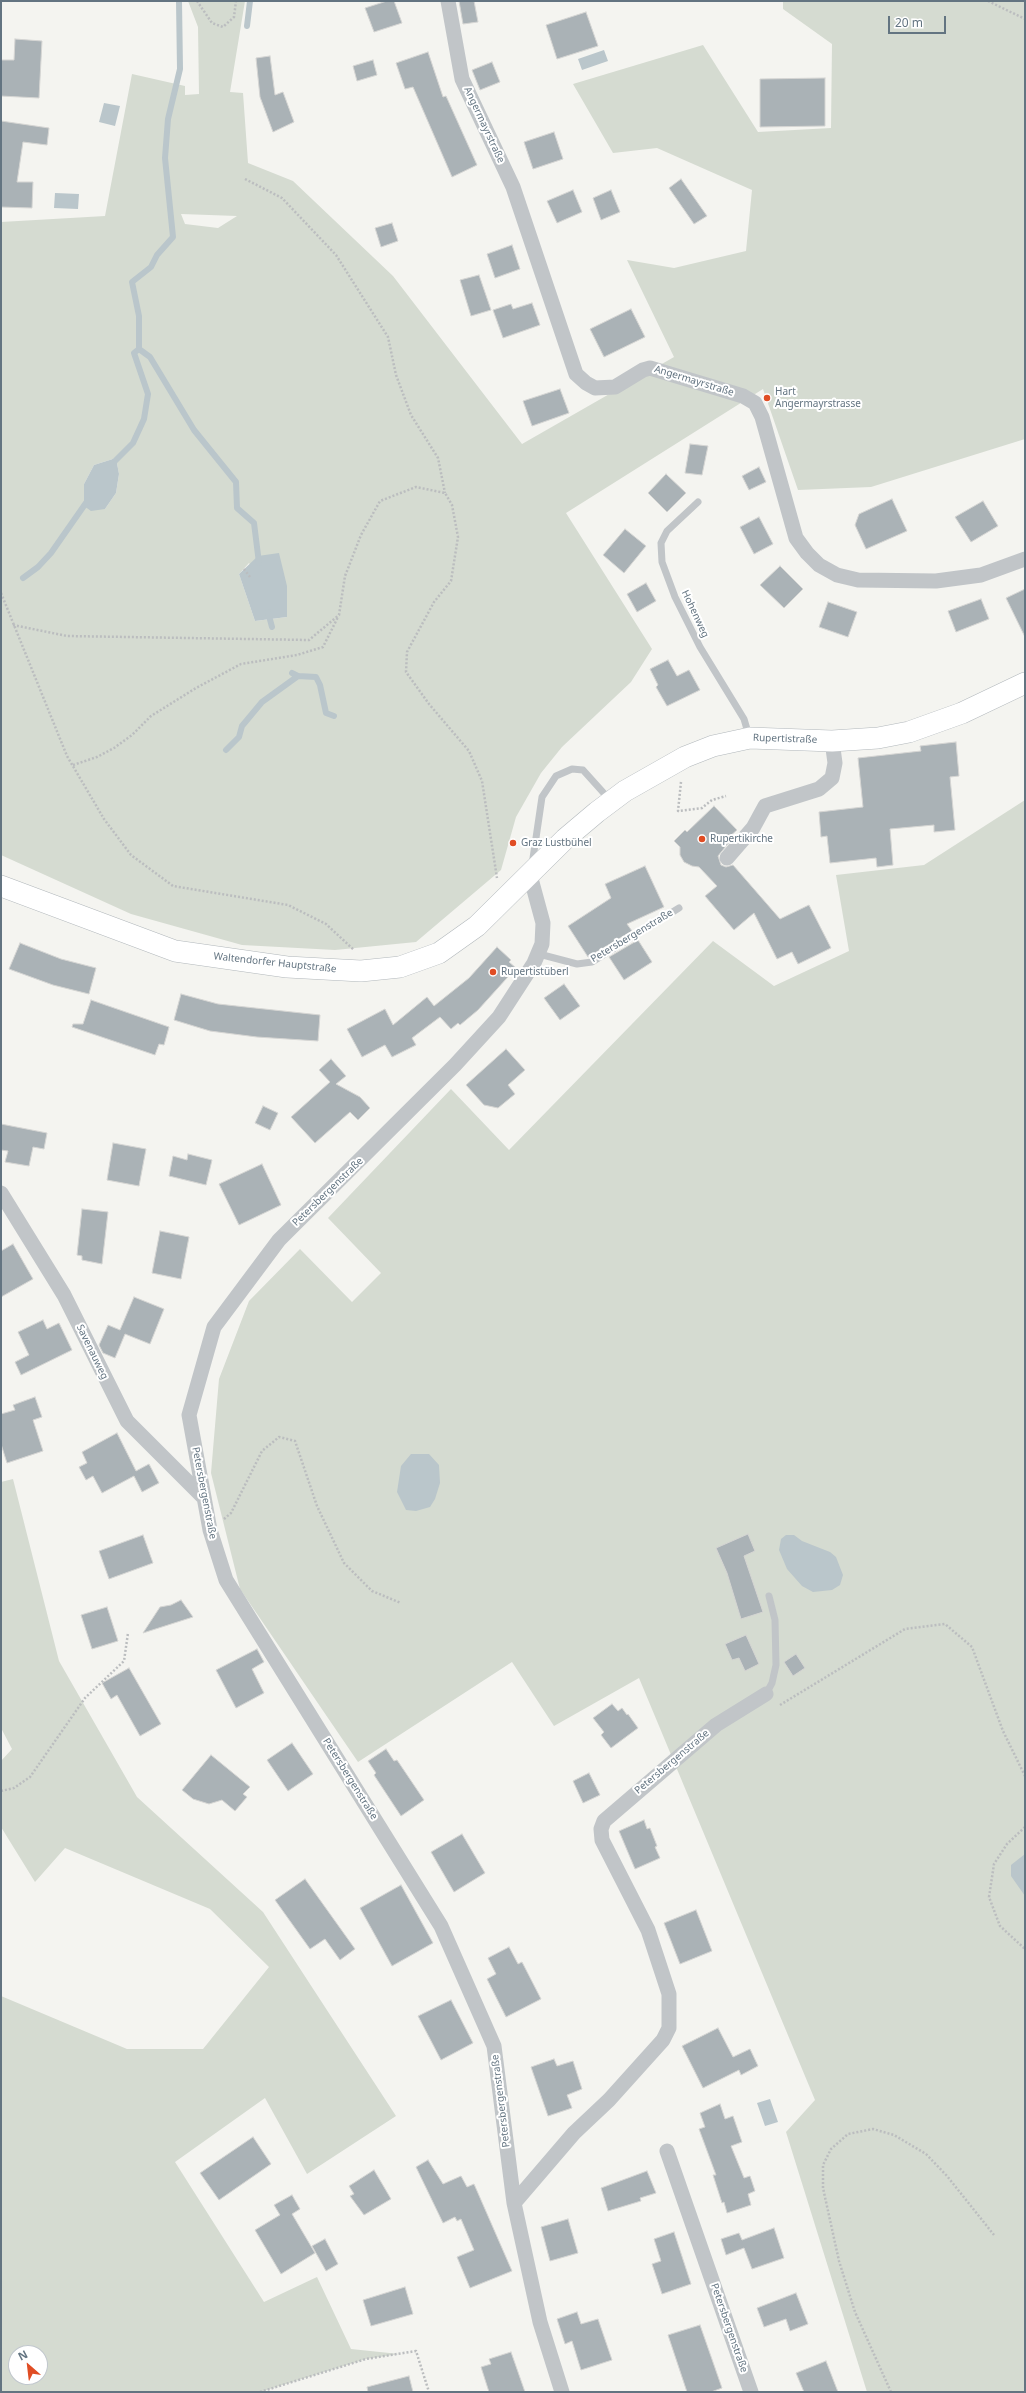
<!DOCTYPE html>
<html>
<head>
<meta charset="utf-8">
<style>
	body { margin:0 }
	#map { position:relative; width:1026px; height:2393px; overflow:hidden; background:#f4f4f0; font-family:"Noto Sans",sans-serif }
	canvas { display:block }
	.frame { position:absolute; inset:0; border:2px solid #637481; pointer-events:none }
	.north { position:absolute; left:8px; top:2345px; width:40px; height:40px; box-sizing:border-box; background:#fff; border:1px solid #c1c7cd; border-radius:50%; rotate:332deg; font-size:11px; font-weight:700; line-height:16px; text-align:center; color:#637481 }
	.north::after { content:''; display:block; margin:auto; width:14px; height:18px; background:#e04d24; clip-path:polygon(50% 0,100% 100%,50% 72%,0 100%) }
	.scale { position:absolute; left:888px; top:16px; width:58px; height:18px; box-sizing:border-box; border:2px solid #637481; border-top:0; padding-left:5px; font-size:12px; line-height:14px; white-space:nowrap; color:#637481; -webkit-text-stroke:3px #fff; paint-order:stroke }
</style>
</head>
<body>
<div id="map">
<canvas width="1026" height="2393"></canvas>
<div class="frame"></div>
<div class="north">N</div>
<div class="scale">20 m</div>
</div>
<script>
const g = document.querySelector('canvas').getContext('2d');
g.lineJoin = 'round';
function fillPath(path, color) { g.fillStyle = color; g.fill(path, 'evenodd'); }
const shape = rows => new Path2D(rows.map(r => 'M' + r).join(''));
function strokePath(path, color, width, dash) { g.strokeStyle = color; g.lineWidth = width; g.lineCap = dash ? 'butt' : 'round'; g.setLineDash(dash || []); g.stroke(path); }
function write(font, color, halo, rows, align = 'center') {
  g.font = font + ' "Noto Sans",sans-serif'; g.lineWidth = 4; g.setLineDash([]); g.textBaseline = 'middle'; g.strokeStyle = halo; g.fillStyle = color; for (const [text, x, y, turn = 0] of rows) {
    g.save(); g.translate(x, y); g.rotate((+turn || 0) * Math.PI / 180); g.textAlign = isNaN(turn) ? turn : align; if (halo) g.strokeText(text, 0, 0); g.fillText(text, 0, 0); g.restore();
  }
}
const green = shape([
	[188,1,245,1,230,92,243,93,248,163,293,181,393,276,522,444,674,357,627,260,674,268,746,251,752,190,657,148,613,153,573,84,703,45,758,132,831,128,832,44,783,9,783,1,1025,1,1025,439,871,487,798,490,763,389,566,513,652,649,631,682,562,747,541,773,516,817,501,870,416,942,335,950,242,945,131,914,1,855,1,222,105,216,132,74,185,86,185,95,199,94,198,27],
	[181,214,237,216,218,228,185,224],
	[116,458,119,474,116,493,105,509,84,506,84,484,94,465],
	[249,563,287,617,255,621,239,574],
	[1025,800,1025,2392,867,2392,786,2132,815,2100,639,1678,554,1726,512,1662,358,1762,240,1589,211,1473,219,1379,249,1301,300,1249,352,1302,381,1273,328,1218,451,1089,509,1150,713,941,774,986,849,951,836,875,924,865],
	[13,1479,59,1661,137,1797,263,1912,396,2116,307,2174,265,2098,175,2162,264,2302,317,2277,351,2349,399,2354,366,2359,260,2392,1,2392,1,1996,127,2049,203,2049,269,1967,210,1909,65,1848,35,1882,1,1827,1,1761,12,1749,1,1728,1,1482],
	[16,2353,40,2353,40,2377,16,2377]
]);
const water = shape([
	[604,50,608,61,582,70,578,59],
	[104,103,120,106,115,126,99,122],
	[55,193,79,194,78,209,54,208],
	[116,458,119,474,116,493,105,509,91,511,84,506,84,484,94,465],
	[279,553,287,586,287,617,255,621,239,574,258,556],
	[411,1454,429,1454,439,1465,440,1483,435,1499,430,1507,416,1511,406,1510,397,1492,401,1466],
	[786,1535,794,1535,802,1541,830,1552,836,1557,843,1575,840,1585,832,1590,813,1592,802,1586,787,1569,779,1550,781,1539],
	[1025,1854,1025,1896,1011,1876,1011,1865],
	[770,2099,778,2122,765,2126,757,2103]
]);
const stream = shape([
	[179,1,180,69,168,119,165,158,173,237,157,255,151,267,132,282,139,316,139,349,150,357,194,430,236,482,237,508,254,523,259,563],
	[247,26,250,1],
	[112,464,133,443,144,419,148,394,134,353,139,349],
	[23,578,38,567,51,553,88,500],
	[268,612,272,627],
	[292,673,298,676,316,677,320,685,326,713,334,716],
	[226,750,239,737,242,726,262,702,298,676]
]);
const building = shape([
	[387,1,394,1,402,23,374,32,365,8,387,1],
	[459,1,474,1,478,22,463,24,459,1],
	[586,12,598,46,557,59,546,25,586,12],
	[15,39,42,41,39,98,1,96,1,60,14,60,15,39],
	[428,52,443,97,446,96,477,165,452,177,413,87,405,89,396,63,428,52],
	[270,56,275,95,283,92,294,122,273,132,260,97,256,58,270,56],
	[373,60,377,75,357,81,353,66,373,60],
	[492,62,500,82,480,90,472,70,492,62],
	[825,78,825,126,760,127,760,79,825,78],
	[1,121,49,128,47,145,23,142,17,182,33,182,32,208,1,207,1,121],
	[554,132,563,159,533,169,524,142,554,132],
	[681,179,707,216,694,224,669,188,681,179],
	[573,190,582,212,557,223,547,201,573,190],
	[611,190,620,212,601,220,593,198,611,190],
	[392,223,398,241,381,247,375,228,392,223],
	[512,245,520,269,495,278,487,254,512,245],
	[479,275,491,310,471,316,460,280,479,275],
	[532,303,540,325,503,338,493,310,511,304,513,309,532,303],
	[631,309,645,337,604,357,590,329,631,309],
	[560,389,569,413,532,426,523,401,560,389],
	[690,444,708,446,702,475,685,473,690,444],
	[759,467,766,482,749,490,742,476,759,467],
	[666,474,686,493,667,512,648,493,666,474],
	[892,499,907,531,866,549,855,525,859,514,892,499],
	[983,501,998,526,971,542,955,517,983,501],
	[759,517,773,544,754,554,740,527,759,517],
	[625,529,646,546,624,573,603,555,625,529],
	[780,566,803,589,784,608,760,585,780,566],
	[646,583,656,601,637,612,627,594,646,583],
	[1025,589,1025,637,1006,598,1025,589],
	[981,599,989,619,956,632,948,611,981,599],
	[828,602,857,612,848,637,819,627,828,602],
	[668,660,677,676,689,670,700,690,667,706,656,687,658,685,650,669,668,660],
	[956,742,959,776,950,777,955,830,934,832,934,825,890,829,893,865,877,867,876,858,830,863,827,836,821,837,819,812,863,807,858,758,921,751,920,746,956,742],
	[714,806,737,830,728,838,731,840,718,856,721,865,726,867,733,865,780,919,809,905,831,948,798,964,792,952,777,959,754,913,734,930,705,896,717,886,699,867,692,866,684,862,680,855,680,847,674,841,685,830,687,832,714,806],
	[645,866,664,907,627,924,632,931,588,957,568,926,611,898,605,884,645,866],
	[638,940,652,962,624,980,609,957,638,940],
	[20,943,61,959,96,968,89,994,53,985,9,969,20,943],
	[497,947,511,960,509,962,516,968,478,1010,460,1025,458,1023,451,1029,440,1017,412,1038,416,1045,392,1057,385,1045,362,1057,347,1029,385,1009,393,1025,427,997,434,1006,469,978,497,947],
	[564,984,580,1006,560,1020,544,998,564,984],
	[181,994,218,1004,320,1015,318,1041,257,1037,210,1031,174,1020,181,994],
	[91,1000,169,1027,164,1045,159,1044,155,1055,72,1027,73,1024,83,1024,91,1000],
	[506,1049,525,1070,508,1085,515,1094,498,1108,484,1105,466,1085,506,1049],
	[331,1059,346,1076,336,1084,360,1097,370,1108,358,1120,350,1112,315,1143,291,1117,330,1082,319,1070,331,1059],
	[263,1106,278,1113,270,1130,255,1123,263,1106],
	[1,1124,47,1133,44,1149,33,1147,29,1166,5,1162,8,1151,1,1150,1,1124],
	[113,1143,146,1149,139,1186,107,1180,113,1143],
	[188,1154,212,1160,206,1185,169,1176,173,1156,187,1160,188,1154],
	[262,1164,281,1205,239,1225,219,1184,262,1164],
	[82,1209,108,1212,102,1264,82,1260,82,1256,77,1255,82,1209],
	[160,1231,189,1237,181,1279,152,1273,160,1231],
	[13,1244,33,1279,1,1297,1,1251,13,1244],
	[134,1297,164,1309,150,1344,125,1334,115,1358,103,1353,99,1345,108,1325,120,1330,134,1297],
	[43,1320,47,1329,59,1323,72,1350,21,1375,15,1362,29,1355,18,1332,43,1320],
	[35,1397,42,1417,33,1420,43,1451,7,1463,1,1444,1,1414,15,1410,13,1405,35,1397],
	[117,1433,136,1471,149,1464,159,1483,142,1492,134,1476,102,1493,93,1476,86,1480,79,1467,87,1463,82,1452,117,1433],
	[748,1534,755,1551,744,1556,763,1612,741,1619,727,1573,716,1548,748,1534],
	[143,1535,153,1563,109,1579,99,1551,143,1535],
	[181,1600,193,1617,143,1633,160,1607,171,1605,181,1600],
	[107,1607,118,1641,92,1649,81,1615,107,1607],
	[746,1635,759,1664,745,1671,739,1658,732,1660,725,1644,746,1635],
	[257,1649,264,1662,252,1669,264,1693,236,1708,216,1670,257,1649],
	[796,1654,805,1668,793,1676,784,1662,796,1654],
	[129,1668,161,1724,140,1736,117,1695,111,1699,102,1683,129,1668],
	[612,1704,618,1711,622,1708,627,1715,628,1714,638,1728,611,1748,601,1735,604,1732,593,1718,612,1704],
	[292,1743,313,1774,288,1791,267,1760,292,1743],
	[386,1749,394,1761,397,1760,424,1800,401,1816,374,1775,376,1773,368,1761,386,1749],
	[211,1755,250,1787,243,1794,247,1797,235,1811,222,1800,209,1804,193,1799,182,1790,211,1755],
	[589,1773,600,1795,583,1803,573,1781,589,1773],
	[644,1820,647,1829,650,1828,657,1846,655,1847,660,1858,635,1869,619,1831,644,1820],
	[462,1834,485,1873,454,1892,431,1852,462,1834],
	[305,1879,355,1949,340,1960,325,1939,310,1949,275,1900,305,1879],
	[401,1885,433,1943,392,1966,360,1908,401,1885],
	[696,1910,712,1951,680,1964,664,1923,696,1910],
	[509,1947,518,1964,522,1962,541,1999,506,2017,487,1979,496,1974,488,1958,509,1947],
	[451,2000,473,2043,441,2060,418,2016,451,2000],
	[718,2028,733,2057,750,2049,758,2066,741,2075,739,2070,703,2088,682,2046,718,2028],
	[554,2059,557,2066,573,2061,582,2089,567,2095,572,2108,548,2116,531,2067,554,2059],
	[720,2104,725,2119,733,2116,742,2142,731,2146,744,2178,750,2176,755,2191,748,2194,751,2205,727,2213,724,2202,722,2203,713,2175,716,2175,699,2129,705,2127,700,2113,720,2104],
	[253,2137,271,2164,219,2200,200,2173,253,2137],
	[428,2160,443,2184,461,2176,467,2187,474,2184,512,2271,470,2288,457,2257,474,2250,461,2219,457,2221,455,2217,443,2223,416,2167,428,2160],
	[374,2170,391,2199,364,2215,350,2196,354,2194,349,2186,374,2170],
	[647,2171,656,2193,640,2198,641,2201,608,2211,601,2188,647,2171],
	[292,2195,300,2209,292,2214,315,2253,281,2274,255,2230,280,2215,274,2205,292,2195],
	[568,2219,578,2253,550,2261,541,2227,568,2219],
	[774,2228,784,2258,752,2269,744,2248,726,2255,721,2239,739,2233,742,2240,774,2228],
	[674,2232,691,2284,662,2294,652,2264,661,2261,654,2239,674,2232],
	[325,2239,338,2264,326,2271,312,2246,325,2239],
	[405,2287,413,2314,371,2326,363,2300,405,2287],
	[796,2293,808,2324,790,2331,786,2319,764,2327,757,2308,796,2293],
	[577,2312,581,2324,598,2319,612,2360,581,2370,572,2341,565,2344,557,2319,577,2312],
	[700,2325,722,2388,711,2392,687,2392,668,2335,700,2325],
	[511,2352,525,2392,489,2392,481,2367,491,2364,489,2359,511,2352],
	[826,2361,838,2392,804,2392,796,2373,826,2361],
	[409,2376,413,2392,368,2392,367,2387,409,2376]
]);
const path = shape([
	[197,1,212,23,223,27,234,17,236,1],
	[988,1,1025,19],
	[245,179,282,198,336,255,388,337,396,375,411,415,438,458,445,493],
	[244,569,250,577],
	[1,593,67,756,104,819,131,855,173,886,288,905,326,924,354,950],
	[13,625,67,636,309,640,339,615,345,576,361,535,380,501,416,487,445,493,452,505,458,537,451,581,434,602,407,652,406,672,429,704,469,751,482,781,497,878],
	[73,765,97,757,114,748,132,735,151,716,196,688,241,664,297,655,323,647,338,617],
	[681,782,678,811,702,808,712,800,726,796],
	[224,1519,231,1513,262,1451,279,1437,295,1441,317,1506,344,1563,372,1591,401,1603],
	[780,1705,905,1629,945,1624,972,1647,1003,1731,1025,1776],
	[1,1791,14,1788,30,1777,85,1698,124,1661,128,1633],
	[1025,1827,1007,1844,994,1864,989,1897,1000,1926,1025,1949],
	[260,2392,366,2359,416,2351,429,2392],
	[891,2392,855,2312,839,2261,823,2188,823,2165,831,2149,848,2134,873,2129,894,2135,926,2154,947,2176,994,2235]
]);
const lane = shape([
	[698,502,667,531,661,543,662,562,675,597,700,647,744,719,749,736],
	[532,865,542,797,556,776,572,769,583,770,610,800],
	[539,954,577,964,592,962,679,908],
	[766,1694,772,1683,776,1665,775,1620,769,1596]
]);
const street = shape([
	[448,1,462,79,513,187,576,374,586,383,595,388,615,387,643,370,650,368,743,396,755,403,762,417,796,538,807,553,819,565,837,575,858,580,936,581,981,575,1025,559],
	[727,858,753,828,765,806,819,789,832,778,835,763,832,741],
	[530,875,543,923,542,944,534,963,499,1017,455,1065,279,1240,214,1327,189,1415,210,1530,226,1580,441,1926,494,2046,514,2203,540,2322,562,2392],
	[1,1193,64,1295,127,1421,202,1496],
	[667,2151,751,2392],
	[514,2203,574,2133,609,2100,663,2040,669,2028,669,1994,648,1930,602,1840,601,1829,604,1821,716,1725,766,1694]
]);
const secondary = shape([
	[1,886,175,951,287,967,361,971,400,967,439,953,477,926,565,839,597,812,625,791,685,757,713,746,750,738,832,741,878,738,909,732,962,713,1025,683]
]);
const markers = [
	[767,398,4,"#e04d24"],
	[702,839,4,"#e04d24"],
	[513,843,4,"#e04d24"],
	[493,972,4,"#e04d24"]
];
const streetNames = [
	["Angermayrstraße",484,125,65],
	["Angermayrstraße",694,381,17],
	["Hohenweg",695,614,65],
	["Rupertistraße",785,739,2],
	["Petersbergenstraße",632,936,-31],
	["Waltendorfer Hauptstraße",275,963,6],
	["Petersbergenstraße",328,1192,-44],
	["Savenauweg",92,1352,64],
	["Petersbergenstraße",204,1493,79],
	["Petersbergenstraße",672,1762,-40],
	["Petersbergenstraße",350,1779,58],
	["Petersbergenstraße",501,2101,-97],
	["Petersbergenstraße",729,2328,71]
];
const poiNames = [
	["Hart",775,392],
	["Angermayrstrasse",775,404],
	["Rupertikirche",710,839],
	["Graz Lustbühel",521,843],
	["Rupertistüberl",501,972]
];
fillPath(green, '#d5dbd1');
fillPath(water, '#bac6cb');
strokePath(stream, '#bac6cb', 6);
fillPath(building, '#aab2b6');
strokePath(building, '#d5d5d3', 1);
strokePath(secondary, '#b1b7bb', 22);
strokePath(path, '#bbbdbf', 2.5, [2, 2]);
strokePath(lane, '#c1c5c8', 7);
strokePath(street, '#c1c5c8', 15);
strokePath(secondary, '#fff', 21);
for (const [x, y, r, color] of markers) { const dot = new Path2D(); dot.arc(x, y, r, 0, 2 * Math.PI); g.fillStyle = color; g.fill(dot); strokePath(dot, '#fff', 1.5); }
write('10px', '#637481', '#fff', streetNames);
write('10px', '#637481', '#fff', poiNames, 'left');
</script>
</body>
</html>
